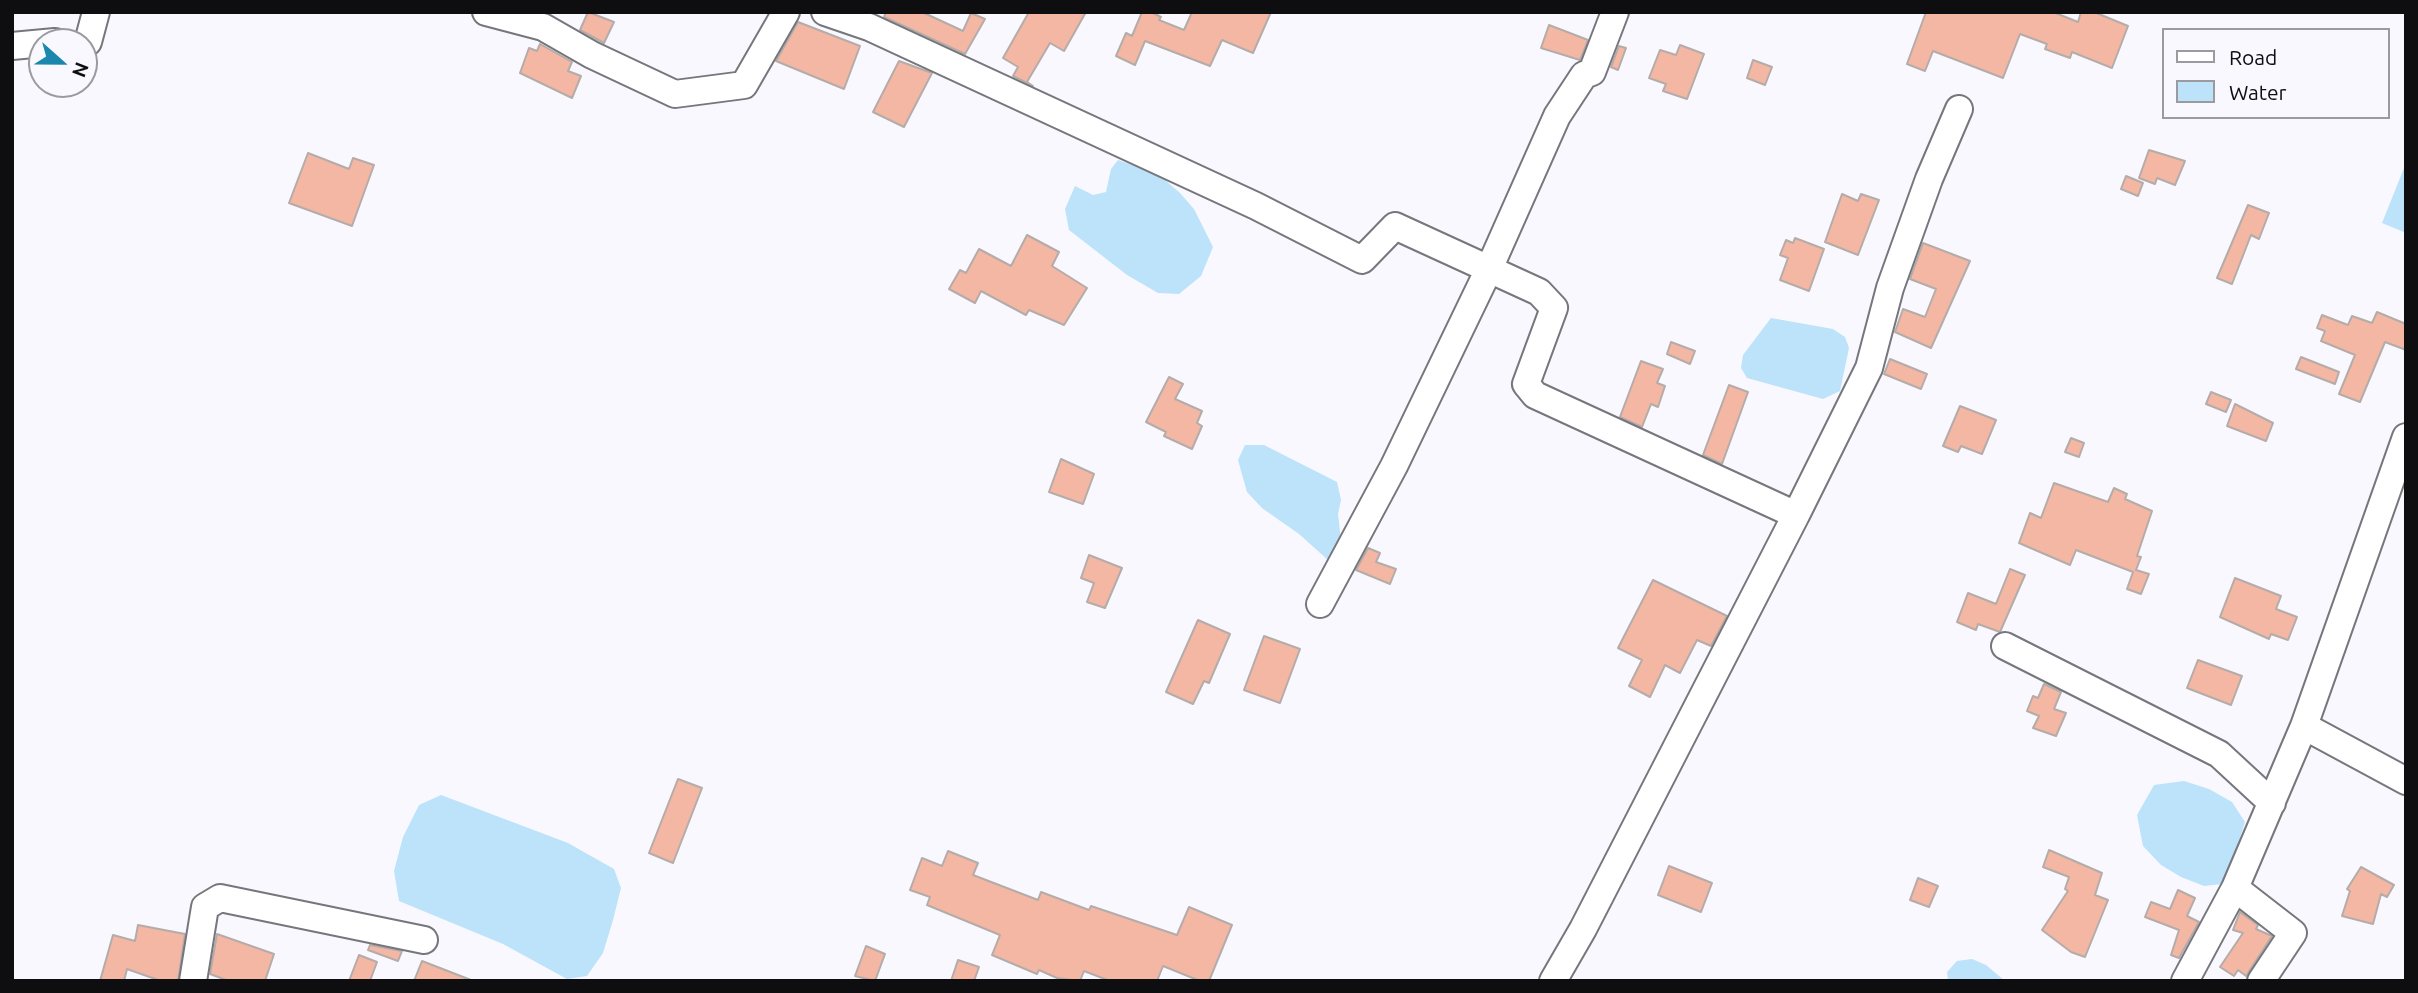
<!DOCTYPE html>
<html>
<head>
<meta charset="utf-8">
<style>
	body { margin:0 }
	#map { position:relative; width:2418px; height:993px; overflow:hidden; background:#f8f8fe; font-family:Ubuntu,sans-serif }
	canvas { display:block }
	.frame { position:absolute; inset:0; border:14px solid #0e0e10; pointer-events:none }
	.legend { position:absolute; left:2162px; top:28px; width:228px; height:91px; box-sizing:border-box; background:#f8f8fe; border:2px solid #9a9a9f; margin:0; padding:9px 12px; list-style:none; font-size:21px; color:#0e0e10 }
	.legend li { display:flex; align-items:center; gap:14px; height:35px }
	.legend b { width:35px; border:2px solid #9a9a9f }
	.north { position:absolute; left:28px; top:28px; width:70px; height:70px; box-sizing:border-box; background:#f8f8fe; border:2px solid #9a9a9f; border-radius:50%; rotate:111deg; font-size:19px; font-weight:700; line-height:28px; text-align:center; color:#0e0e10 }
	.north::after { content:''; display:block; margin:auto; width:24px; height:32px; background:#1a87ae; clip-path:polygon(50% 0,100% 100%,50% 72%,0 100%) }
</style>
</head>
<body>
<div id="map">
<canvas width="2418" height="993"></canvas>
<div class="frame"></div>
<ul class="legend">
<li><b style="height:9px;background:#fff"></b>Road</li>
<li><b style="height:19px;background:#bce3f9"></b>Water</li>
</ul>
<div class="north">N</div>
</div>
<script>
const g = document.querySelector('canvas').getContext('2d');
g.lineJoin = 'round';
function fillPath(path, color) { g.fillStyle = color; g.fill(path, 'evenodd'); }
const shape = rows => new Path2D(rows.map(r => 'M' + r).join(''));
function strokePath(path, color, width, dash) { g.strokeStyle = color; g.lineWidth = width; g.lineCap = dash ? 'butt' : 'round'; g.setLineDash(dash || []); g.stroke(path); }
const water = shape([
	[1118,160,1158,174,1180,193,1194,209,1213,247,1201,276,1179,294,1158,293,1127,275,1069,230,1065,209,1075,186,1093,195,1106,192,1111,169],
	[2406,163,2406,233,2382,223],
	[1771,318,1833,329,1845,337,1849,348,1840,391,1823,399,1747,378,1741,368,1743,355],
	[1245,445,1264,445,1337,482,1341,500,1338,514,1342,549,1339,558,1328,560,1299,534,1262,508,1247,492,1238,460],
	[2184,781,2209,789,2232,802,2245,822,2230,869,2222,884,2204,886,2181,877,2161,865,2143,846,2137,815,2154,785],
	[441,795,568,843,614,869,621,888,613,920,603,953,587,976,567,979,503,944,399,901,394,871,403,837,419,805],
	[1972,959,1986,965,2005,981,1948,980,1947,972,1957,961]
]);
const building = shape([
	[588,12,614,22,604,43,580,30,588,12],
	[886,12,922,12,963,31,971,13,985,19,965,54,884,17,886,12],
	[1029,12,1086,12,1064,51,1050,43,1027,82,1033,86,1013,76,1018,67,1003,58,1029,12],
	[1142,12,1151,12,1161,17,1159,20,1184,30,1192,12,1271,12,1253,53,1222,40,1210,66,1145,41,1135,65,1116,56,1126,33,1132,36,1142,12],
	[1926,12,2053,12,2078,22,2081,12,2094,12,2128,26,2112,68,2072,52,2070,58,2045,49,2047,44,2020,34,2003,78,1933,51,1925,71,1907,64,1926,12],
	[798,22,860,46,844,89,776,61,798,22],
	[1549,25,1588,40,1580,60,1541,48,1549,25],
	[540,44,572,62,568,71,581,76,572,98,520,73,529,48,537,51,540,44],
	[1680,45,1704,54,1687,99,1663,91,1666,84,1649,78,1660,50,1676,55,1680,45],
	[1619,46,1626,48,1618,70,1611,67,1619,46],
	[1753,60,1772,67,1765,85,1747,78,1753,60],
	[899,61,932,73,904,127,873,112,899,61],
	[2149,150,2185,161,2175,185,2157,178,2155,184,2139,178,2149,150],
	[308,153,349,169,353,158,374,165,352,226,289,203,308,153],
	[2126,176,2143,183,2138,196,2121,189,2126,176],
	[1842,194,1858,201,1861,194,1879,200,1858,255,1825,242,1842,194],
	[2248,205,2269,213,2259,239,2251,235,2232,284,2217,278,2248,205],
	[1027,235,1059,252,1052,266,1087,288,1064,325,1029,310,1026,315,981,291,975,303,949,289,960,270,966,273,979,249,1011,266,1027,235],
	[1795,238,1824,249,1809,291,1780,280,1788,258,1780,255,1786,240,1793,243,1795,238],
	[1923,243,1970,261,1931,348,1895,332,1903,309,1925,317,1936,289,1910,279,1923,243],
	[2377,312,2406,324,2406,350,2385,342,2360,402,2339,394,2355,355,2321,341,2325,331,2317,328,2322,315,2348,325,2352,316,2372,323,2377,312],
	[1671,342,1695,351,1690,364,1667,354,1671,342],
	[2301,357,2339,372,2335,384,2296,369,2301,357],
	[1890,359,1927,374,1921,389,1884,374,1890,359],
	[1641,361,1663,369,1657,383,1665,386,1658,407,1651,404,1642,427,1620,417,1641,361],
	[1169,377,1183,384,1175,399,1202,411,1197,423,1202,426,1192,449,1164,436,1166,432,1146,422,1169,377],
	[1729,385,1748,392,1722,464,1703,455,1729,385],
	[2211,392,2231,400,2226,412,2206,404,2211,392],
	[2235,404,2273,423,2266,441,2227,426,2235,404],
	[1960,406,1996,420,1982,454,1961,446,1958,452,1943,446,1960,406],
	[2071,438,2084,443,2079,457,2065,452,2071,438],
	[1061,459,1094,474,1083,504,1049,492,1061,459],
	[2054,483,2108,502,2114,488,2127,494,2125,499,2152,511,2137,556,2141,557,2136,570,2149,574,2141,594,2127,589,2133,572,2076,550,2070,565,2019,543,2030,513,2041,518,2054,483],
	[1368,548,1380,553,1376,562,1396,569,1390,584,1356,570,1368,548],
	[1089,555,1122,568,1105,608,1087,602,1094,583,1081,578,1089,555],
	[2010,569,2025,575,2000,632,1978,624,1976,630,1957,622,1968,593,1996,604,2010,569],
	[2235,578,2281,596,2276,609,2297,617,2288,640,2271,634,2269,639,2220,617,2235,578],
	[1653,580,1727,616,1711,646,1697,640,1680,673,1665,665,1650,697,1629,686,1642,660,1618,648,1653,580],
	[1198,620,1230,634,1209,683,1204,681,1193,704,1166,692,1198,620],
	[1264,636,1300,649,1280,703,1244,690,1264,636],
	[2198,660,2242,676,2231,705,2187,688,2198,660],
	[2044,684,2061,692,2054,709,2066,713,2056,736,2033,728,2039,716,2027,711,2033,696,2038,698,2044,684],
	[678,779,702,788,673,863,649,853,678,779],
	[2049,850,2102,873,2095,895,2108,900,2085,957,2071,952,2042,930,2068,891,2065,889,2069,877,2043,867,2049,850],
	[948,851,978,863,973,875,1038,900,1041,892,1089,910,1091,906,1177,935,1189,907,1232,925,1209,981,1200,981,1163,966,1157,981,1110,981,1084,971,1080,981,1057,978,1039,970,1037,974,992,955,1000,935,927,905,930,897,910,890,922,858,942,866,948,851],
	[1669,866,1712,883,1701,912,1658,895,1669,866],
	[2361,867,2394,885,2387,897,2381,894,2373,924,2342,916,2350,891,2347,889,2361,867],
	[1918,878,1938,886,1929,907,1910,900,1918,878],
	[2178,890,2195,898,2187,916,2199,922,2179,958,2171,955,2179,930,2145,917,2151,902,2170,909,2178,890],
	[2240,912,2258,925,2256,929,2272,936,2246,976,2238,970,2234,976,2220,967,2243,933,2233,930,2240,912],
	[138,925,185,934,178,981,161,981,127,969,124,981,100,981,113,935,135,941,138,925],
	[217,934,274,954,265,981,229,981,210,974,217,934],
	[370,945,402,951,398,961,368,950,370,945],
	[866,946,885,954,875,981,855,976,866,946],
	[359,955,377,962,370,981,349,981,359,955],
	[958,960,979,967,974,981,951,981,958,960],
	[422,961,471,980,471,981,414,981,422,961]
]);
const minor = shape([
	[486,12,543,27,592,55,675,94,744,85,786,12],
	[825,12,869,27,1256,206,1362,260,1395,226,1539,292,1554,308,1526,384,1535,395,1796,515,1583,929,1553,981],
	[84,45,88,42,96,12],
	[12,46,55,42],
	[1796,515,1869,368,1890,288,1929,179,1959,109],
	[1320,604,1394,466,1489,269,1557,116,1584,75,1592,72,1615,12],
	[2005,646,2219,754,2272,803],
	[2304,726,2406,437],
	[193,981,205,907,220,898,424,940],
	[2185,981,2235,888],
	[2261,981,2293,933,2235,888,2304,726,2406,781]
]);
fillPath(water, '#bce3f9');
fillPath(building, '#f3b7a3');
strokePath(building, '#b5acaa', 2);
strokePath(minor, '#76767d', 30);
strokePath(minor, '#fff', 26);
</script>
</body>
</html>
